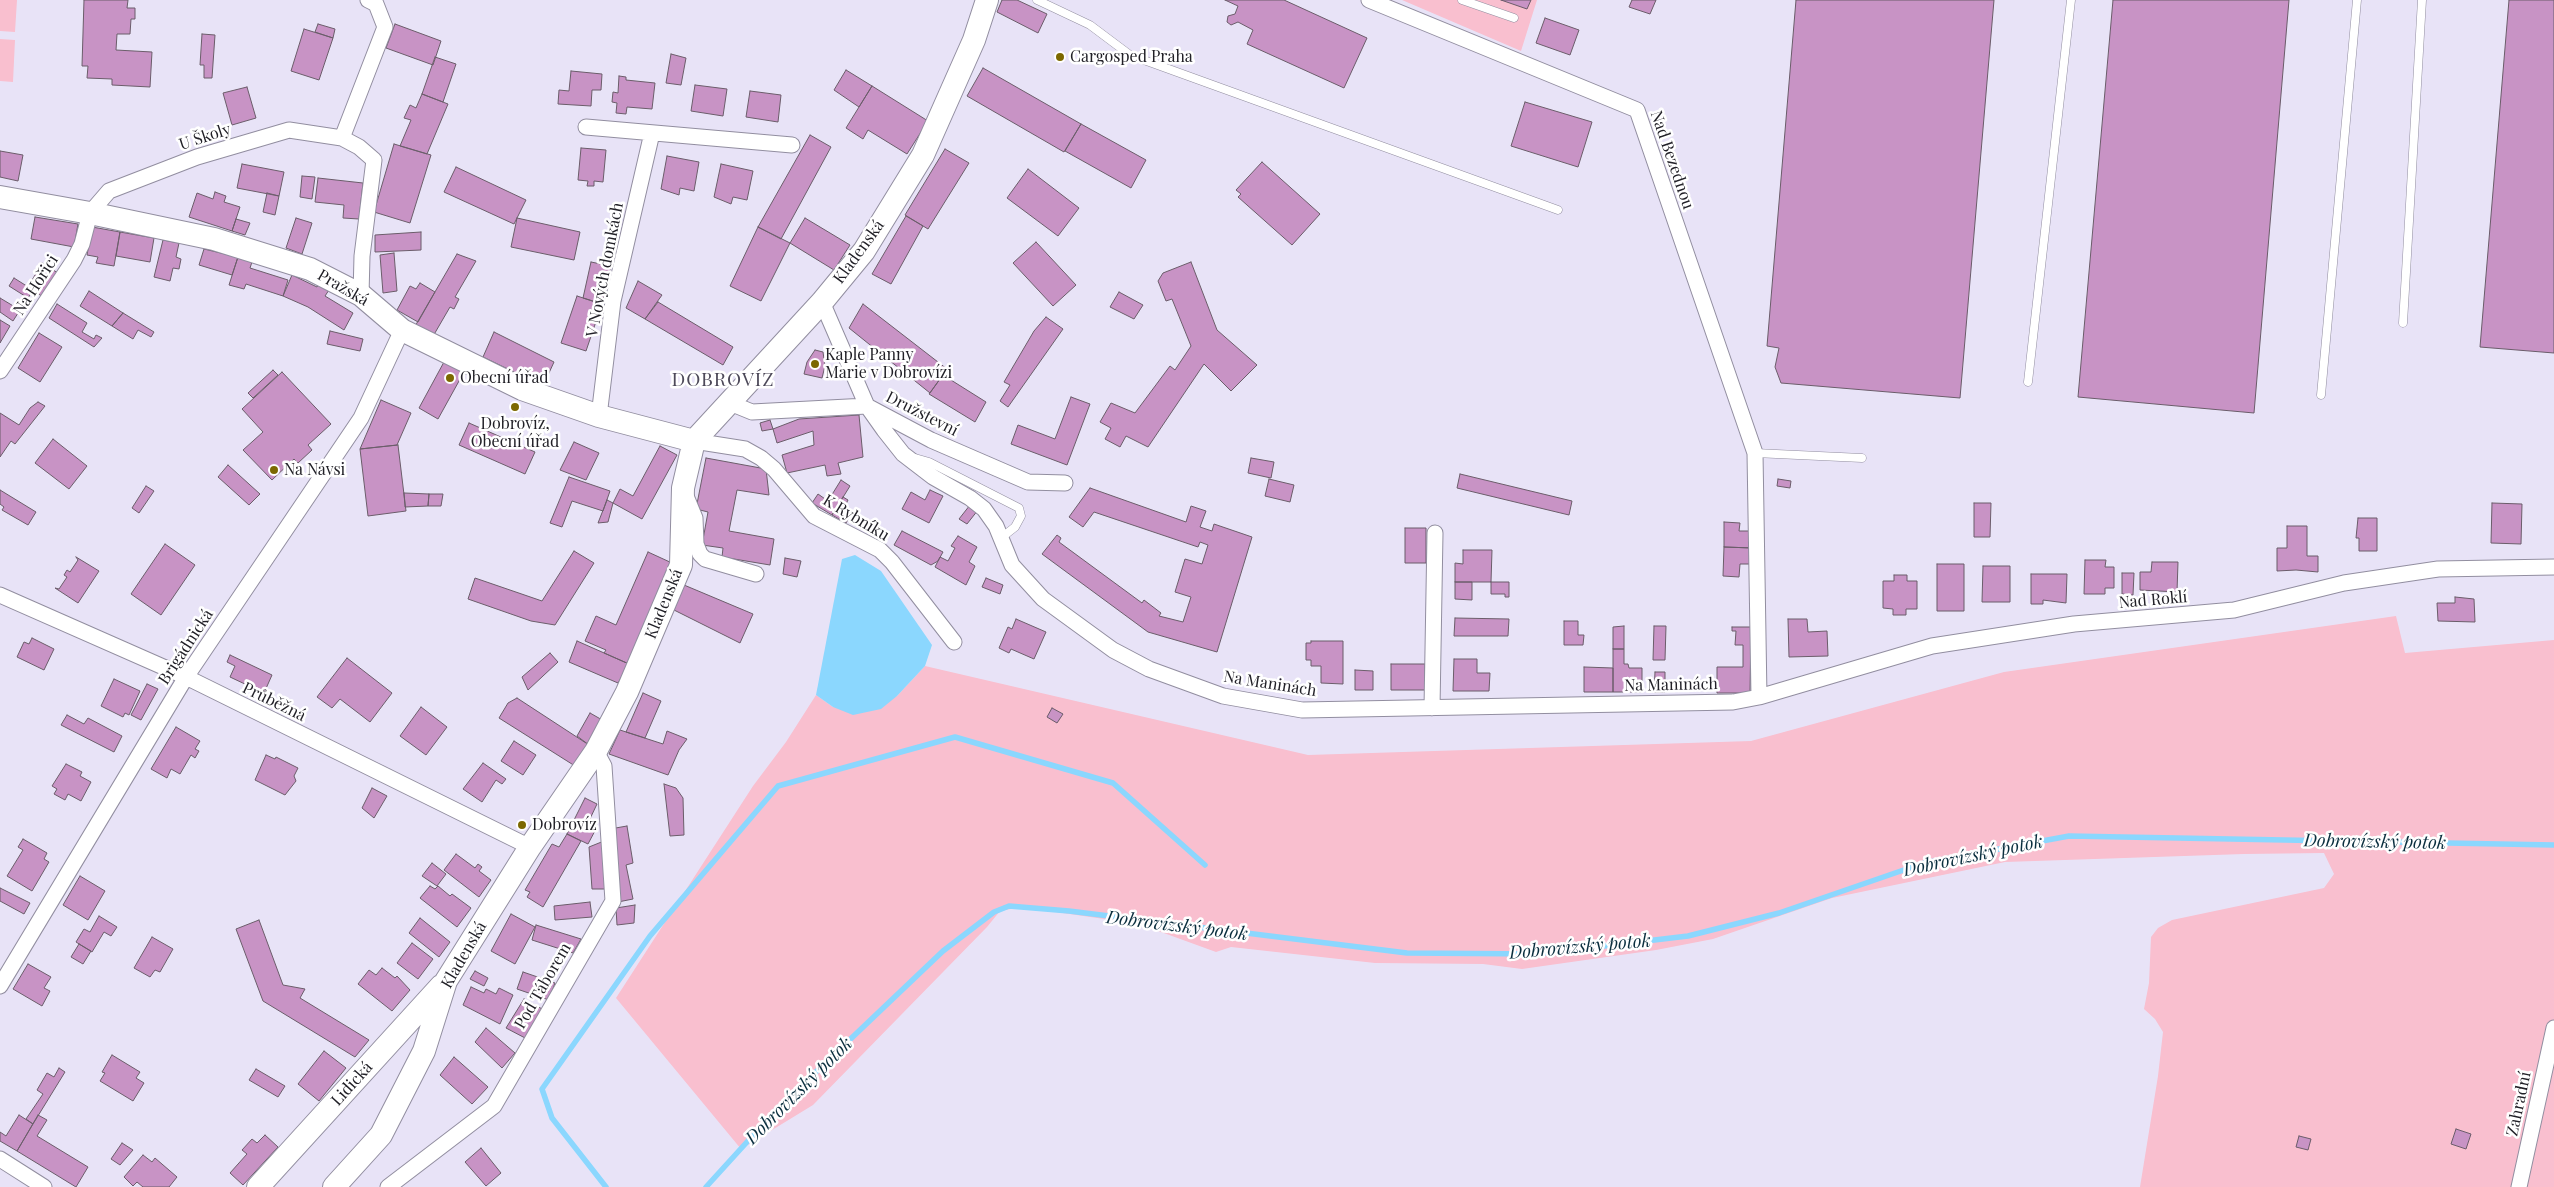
<!DOCTYPE html>
<html>
<head>
<meta charset="utf-8">
<style>
	body { margin:0 }
	canvas { display:block; background:#e8e3f7 }
</style>
</head>
<body>
<canvas width="2554" height="1187"></canvas>
<script>
const g = document.querySelector('canvas').getContext('2d');
g.lineJoin = 'round';
function fillPath(path, color) { g.fillStyle = color; g.fill(path, 'evenodd'); }
const shape = rows => new Path2D(rows.map(r => 'M' + r).join(''));
function strokePath(path, color, width, dash) { g.strokeStyle = color; g.lineWidth = width; g.lineCap = dash ? 'butt' : 'round'; g.setLineDash(dash || []); g.stroke(path); }
function write(font, color, halo, rows, align = 'center') {
  g.font = font + ' "Playfair Display",serif'; g.lineWidth = 5; g.setLineDash([]); g.textBaseline = 'middle'; g.strokeStyle = halo; g.fillStyle = color; for (const [text, x, y, turn = 0] of rows) {
    g.save(); g.translate(x, y); g.rotate((+turn || 0) * Math.PI / 180); g.textAlign = isNaN(turn) ? turn : align; if (halo) g.strokeText(text, 0, 0); g.fillText(text, 0, 0); g.restore();
  }
}
const green = shape([
	[0,0,17,0,15,32,0,31],
	[1402,0,1537,0,1521,51],
	[0,39,15,40,13,82,0,81],
	[2396,616,2405,653,2554,640,2554,1187,2140,1187,2158,1076,2163,1032,2155,1019,2144,1009,2149,983,2151,937,2158,928,2172,920,2324,888,2334,874,2324,853,2244,854,2005,862,1832,898,1713,939,1656,950,1522,969,1483,964,1375,963,1231,947,1216,952,1139,924,1021,907,1000,911,987,927,813,1105,741,1149,616,998,753,786,786,742,816,695,833,707,897,696,925,666,1308,755,1751,741,2004,672]
]);
const water = shape([
	[855,555,881,571,932,645,925,666,897,696,881,709,853,715,833,707,816,695,842,559]
]);
const stream = shape([
	[606,1187,552,1118,542,1089,650,936,778,786,955,737,1113,783,1205,865],
	[706,1187,777,1109,943,951,994,912,1009,906,1069,911,1407,953,1537,954,1688,936,1779,913,1924,863,2069,836,2554,845]
]);
const building = shape([
	[84,0,128,0,127,8,135,8,135,19,131,19,130,34,117,34,116,50,152,52,150,87,112,85,112,79,87,78,88,66,82,66,84,0],
	[1002,0,1017,0,1047,14,1038,33,997,12,1002,0],
	[1225,0,1284,0,1367,38,1344,88,1247,44,1253,30,1238,22,1231,25,1227,22,1228,16,1235,14,1238,6,1225,0],
	[1501,0,1531,0,1527,9,1501,0],
	[1632,0,1656,0,1650,14,1629,7,1632,0],
	[1796,0,1994,0,1960,398,1781,383,1775,367,1779,348,1767,346,1796,0],
	[2113,0,2289,0,2254,413,2078,397,2113,0],
	[2509,0,2554,0,2554,353,2480,347,2509,0],
	[1545,18,1579,30,1570,55,1536,43,1545,18],
	[318,24,335,29,333,38,315,32,318,24],
	[395,24,441,41,433,65,386,48,395,24],
	[304,29,333,38,319,80,291,71,304,29],
	[202,34,215,35,212,78,204,78,204,65,200,65,202,34],
	[671,54,686,58,681,85,666,83,671,54],
	[435,57,456,64,443,102,422,94,435,57],
	[983,68,1081,124,1064,152,967,96,983,68],
	[846,70,872,86,859,107,834,90,846,70],
	[571,71,602,74,601,90,592,90,591,106,558,104,559,90,569,91,571,71],
	[619,76,626,77,626,80,655,83,652,109,627,107,626,114,616,113,617,103,612,102,613,92,618,93,619,76],
	[695,85,727,89,723,116,691,111,695,85],
	[872,86,928,121,907,154,868,130,863,139,846,128,872,86],
	[247,87,256,118,232,125,223,93,247,87],
	[750,91,781,95,778,122,746,117,750,91],
	[422,94,448,104,427,154,400,146,411,120,404,118,410,105,416,108,422,94],
	[1525,102,1592,122,1578,167,1511,146,1525,102],
	[1081,124,1146,160,1131,188,1065,151,1081,124],
	[810,135,831,147,781,239,758,227,810,135],
	[394,144,431,155,410,223,374,212,394,144],
	[581,148,606,150,603,182,594,181,594,186,587,186,588,181,578,180,581,148],
	[945,149,969,163,928,229,905,215,945,149],
	[0,151,23,155,18,181,0,177,0,151],
	[667,156,699,162,694,191,680,188,679,195,661,189,667,156],
	[1262,162,1320,214,1292,245,1238,197,1241,194,1236,190,1262,162],
	[242,164,284,172,279,196,237,188,242,164],
	[721,164,753,171,747,200,733,197,731,204,714,197,721,164],
	[456,167,526,200,514,224,444,192,456,167],
	[1028,169,1079,208,1058,236,1007,198,1028,169],
	[302,176,315,177,312,199,300,197,302,176],
	[318,178,363,183,359,219,343,218,344,205,315,202,318,178],
	[215,192,226,196,224,202,240,207,232,231,189,217,197,193,213,199,215,192],
	[267,193,279,196,275,215,263,212,267,193],
	[906,216,923,226,891,284,872,274,906,216],
	[35,217,78,224,74,247,31,239,35,217],
	[296,218,312,223,302,254,286,248,296,218],
	[517,218,580,232,574,260,511,247,517,218],
	[805,218,850,245,834,270,790,243,805,218],
	[236,219,250,223,245,235,232,231,236,219],
	[92,227,120,232,114,266,96,263,98,257,87,255,92,227],
	[758,227,790,243,761,301,730,286,758,227],
	[120,232,154,238,150,262,116,256,120,232],
	[421,232,421,250,375,252,375,235,421,232],
	[163,240,179,243,176,257,181,259,179,269,173,268,170,281,154,277,163,240],
	[1036,242,1076,285,1053,306,1013,263,1036,242],
	[204,249,238,257,232,275,199,265,204,249],
	[394,253,397,291,383,293,380,255,394,253],
	[457,254,476,261,455,297,459,299,454,309,450,307,432,338,414,328,457,254],
	[238,257,252,262,250,268,288,280,283,296,246,284,244,289,229,285,238,257],
	[591,262,611,266,602,304,583,298,591,262],
	[1191,262,1217,330,1257,365,1231,391,1204,364,1148,447,1126,436,1120,447,1105,439,1111,428,1100,422,1111,403,1135,413,1170,366,1175,370,1191,346,1172,299,1166,301,1158,281,1163,273,1191,262],
	[42,263,58,273,43,297,28,287,42,263],
	[292,275,317,287,319,284,329,290,325,296,353,313,344,330,308,307,283,296,292,275],
	[14,278,33,290,28,298,9,286,14,278],
	[638,281,662,295,645,319,626,308,638,281],
	[420,283,435,292,418,322,397,310,410,286,416,289,420,283],
	[89,291,123,313,112,326,80,306,89,291],
	[1119,292,1143,305,1134,319,1110,307,1119,292],
	[577,296,602,304,586,351,561,343,577,296],
	[0,298,20,310,13,321,0,312,0,298],
	[658,302,733,347,723,365,645,319,658,302],
	[57,304,87,323,82,332,94,339,96,335,102,338,94,347,49,318,57,304],
	[863,304,947,369,930,393,849,328,863,304],
	[123,313,154,332,151,337,138,330,133,339,112,326,123,313],
	[1046,317,1063,329,1008,407,1000,401,1010,385,1004,382,1034,331,1046,317],
	[0,320,10,326,0,343,0,320],
	[330,331,363,339,360,351,327,344,330,331],
	[494,332,554,362,543,386,483,357,494,332],
	[39,333,62,347,40,382,18,368,39,333],
	[815,350,823,352,825,366,822,378,804,374,807,362,815,350],
	[444,362,464,372,438,419,419,408,444,362],
	[273,370,278,375,253,398,248,393,273,370],
	[282,372,331,424,308,445,312,450,298,463,294,459,272,480,243,450,263,432,242,409,282,372],
	[943,375,986,402,975,422,929,394,943,375],
	[1071,397,1090,404,1067,465,1011,444,1018,425,1055,439,1071,397],
	[381,400,411,413,397,445,360,449,381,400],
	[38,402,45,406,15,444,11,441,0,457,0,413,19,425,30,408,38,402],
	[859,415,863,457,838,463,841,474,827,476,825,465,787,473,782,455,814,445,813,431,777,443,773,429,799,419,859,415],
	[770,420,773,429,762,431,760,423,770,420],
	[469,423,535,452,525,474,459,445,469,423],
	[53,439,87,466,69,489,35,463,53,439],
	[574,442,599,453,586,480,560,470,574,442],
	[398,445,406,511,368,516,360,449,398,445],
	[660,446,677,455,642,519,613,503,620,489,633,496,660,446],
	[706,458,766,469,769,495,737,490,729,531,774,539,770,565,722,557,723,548,702,545,708,512,696,509,706,458],
	[1251,458,1274,462,1271,478,1248,473,1251,458],
	[228,465,260,494,249,505,218,477,228,465],
	[1460,474,1572,501,1569,515,1457,488,1460,474],
	[569,477,610,491,603,511,572,501,562,527,550,523,569,477],
	[1269,479,1294,485,1290,502,1265,496,1269,479],
	[1778,479,1791,481,1790,488,1777,486,1778,479],
	[841,480,850,486,832,515,812,503,818,494,828,501,841,480],
	[146,486,154,491,139,513,132,508,146,486],
	[1090,488,1186,522,1191,506,1206,511,1200,527,1212,531,1214,524,1252,537,1217,652,1148,632,1042,554,1057,535,1061,538,1059,542,1142,603,1144,600,1161,613,1159,616,1183,622,1191,597,1175,592,1185,559,1202,564,1208,545,1200,542,1198,547,1094,512,1083,527,1069,517,1090,488],
	[0,490,36,512,28,525,2,510,4,507,0,504,0,490],
	[930,490,943,496,929,523,902,509,911,492,925,500,930,490],
	[404,493,429,494,428,506,405,507,404,493],
	[429,494,443,494,441,506,428,506,429,494],
	[843,497,848,500,845,506,853,511,846,523,832,515,843,497],
	[607,500,613,503,608,522,598,523,607,500],
	[1974,503,1991,503,1990,537,1974,537,1974,503],
	[2492,503,2522,504,2521,544,2491,543,2492,503],
	[970,505,978,510,967,524,959,519,970,505],
	[2358,518,2377,518,2377,551,2359,551,2359,538,2356,538,2358,518],
	[1724,522,1740,523,1739,531,1753,531,1753,548,1724,547,1724,522],
	[2287,526,2307,526,2307,556,2318,556,2318,572,2296,570,2277,571,2277,548,2287,548,2287,526],
	[1405,528,1426,528,1426,563,1405,563,1405,528],
	[902,531,943,552,938,561,931,565,894,545,902,531],
	[958,536,977,547,969,562,975,566,966,585,935,567,940,557,948,561,955,548,951,546,958,536],
	[165,544,195,565,161,615,131,594,165,544],
	[1724,547,1753,548,1753,564,1740,564,1739,577,1723,576,1724,547],
	[1463,550,1492,550,1491,582,1455,582,1455,563,1463,564,1463,550],
	[574,551,594,563,555,625,531,621,468,599,475,578,542,601,574,551],
	[648,552,672,563,629,664,604,653,606,650,585,641,596,616,616,625,648,552],
	[76,557,99,571,78,603,55,588,59,589,67,577,64,575,67,570,70,572,78,560,76,557],
	[785,558,801,561,797,577,783,574,785,558],
	[2085,560,2106,560,2105,567,2114,567,2114,588,2105,588,2105,594,2084,594,2085,560],
	[2152,562,2178,562,2177,592,2140,590,2140,572,2151,572,2152,562],
	[1937,564,1964,564,1964,611,1937,611,1937,564],
	[1983,566,2010,566,2010,602,1982,602,1983,566],
	[2122,573,2134,573,2133,595,2122,594,2122,573],
	[2031,574,2067,574,2066,603,2043,600,2043,604,2031,604,2031,574],
	[1894,575,1907,575,1907,581,1917,581,1917,609,1906,609,1906,615,1893,615,1893,609,1883,608,1883,581,1894,581,1894,575],
	[986,578,1003,585,1000,594,982,587,986,578],
	[1455,582,1472,582,1472,600,1455,599,1455,582],
	[1491,582,1509,582,1509,597,1505,597,1505,594,1491,594,1491,582],
	[684,585,753,614,740,643,674,610,684,585],
	[2455,597,2474,599,2475,622,2438,621,2437,603,2455,603,2455,597],
	[1455,618,1509,619,1508,636,1454,636,1455,618],
	[1016,619,1046,632,1034,659,1011,649,1009,653,999,648,1008,627,1012,629,1016,619],
	[1788,619,1807,619,1808,632,1827,631,1828,656,1789,657,1788,619],
	[1564,621,1578,621,1578,635,1584,635,1583,645,1564,645,1564,621],
	[1624,626,1624,649,1613,649,1613,627,1624,626],
	[1654,626,1666,626,1665,660,1653,660,1654,626],
	[1732,627,1751,627,1750,693,1717,693,1717,667,1743,667,1743,645,1735,645,1736,631,1732,631,1732,627],
	[32,638,54,649,44,670,17,657,24,642,29,644,32,638],
	[577,641,629,664,618,683,569,662,577,641],
	[1311,641,1343,641,1343,684,1321,683,1321,666,1311,666,1311,660,1306,660,1306,643,1311,643,1311,641],
	[1613,649,1624,649,1624,664,1628,664,1629,668,1642,668,1642,692,1613,692,1613,649],
	[550,653,558,662,528,690,522,677,550,653],
	[230,655,272,675,264,693,230,677,235,666,227,662,230,655],
	[347,658,392,693,370,722,340,699,332,708,317,697,347,658],
	[1454,659,1477,659,1477,673,1490,673,1489,691,1453,691,1454,659],
	[1391,664,1425,664,1425,690,1391,690,1391,664],
	[1584,667,1613,668,1613,692,1584,692,1584,667],
	[1355,670,1373,671,1373,690,1355,690,1355,670],
	[1655,672,1665,672,1665,692,1654,692,1655,672],
	[114,679,140,691,129,715,125,713,123,717,101,706,114,679],
	[147,684,158,689,141,720,131,715,147,684],
	[643,693,661,701,645,738,626,732,643,693],
	[517,698,589,745,575,766,499,718,508,703,517,698],
	[421,707,447,727,426,755,400,736,421,707],
	[1052,708,1063,714,1057,723,1047,717,1052,708],
	[590,713,604,721,589,745,577,736,590,713],
	[67,715,84,724,88,718,122,736,114,752,61,725,67,715],
	[176,727,200,741,195,749,199,751,195,758,191,755,180,774,171,769,167,778,151,769,176,727],
	[620,730,663,744,667,731,687,739,679,750,668,775,609,754,620,730],
	[514,741,536,755,523,775,501,761,514,741],
	[266,755,275,759,276,757,298,768,294,776,296,781,285,795,255,780,266,755],
	[483,763,506,779,502,784,496,780,482,802,463,789,483,763],
	[66,764,82,772,80,776,91,782,81,801,68,794,65,800,54,794,57,789,52,786,66,764],
	[664,784,676,788,683,798,684,835,670,836,664,784],
	[372,788,387,796,374,818,362,808,372,788],
	[585,798,597,804,588,823,597,827,588,844,567,834,585,798],
	[627,826,633,863,626,865,633,899,618,902,610,829,627,826],
	[567,834,581,841,543,907,527,897,530,892,525,890,552,844,559,847,567,834],
	[23,839,47,853,44,859,49,862,32,891,7,876,23,850,18,847,23,839],
	[604,841,608,889,592,889,589,847,604,841],
	[456,854,475,868,478,864,482,867,479,871,491,880,479,897,444,870,456,854],
	[432,863,446,874,437,886,422,876,432,863],
	[80,876,105,891,88,920,63,905,80,876],
	[430,886,435,889,438,886,450,896,452,894,471,908,457,927,420,898,430,886],
	[0,888,30,903,24,914,0,901,0,888],
	[590,902,592,917,555,920,554,906,590,902],
	[635,905,634,923,617,925,616,908,635,905],
	[511,914,535,927,515,964,491,951,511,914],
	[99,916,117,927,111,936,104,932,92,952,76,942,84,929,90,932,99,916],
	[420,918,450,942,439,957,409,933,420,918],
	[259,920,283,985,305,989,300,998,369,1040,355,1057,263,1001,236,929,259,920],
	[536,925,581,939,573,953,532,940,536,925],
	[152,937,173,949,160,972,155,970,150,977,134,968,152,937],
	[412,943,433,959,418,979,397,963,412,943],
	[79,944,91,951,83,964,71,957,79,944],
	[28,964,51,977,44,988,50,991,42,1006,13,989,28,964],
	[382,968,395,978,397,976,410,990,392,1011,358,984,369,970,376,975,382,968],
	[475,971,488,978,484,986,470,979,475,971],
	[523,972,555,983,549,1000,517,989,523,972],
	[471,987,484,993,486,989,496,994,499,988,513,995,500,1024,463,1005,471,987],
	[524,999,544,1010,527,1039,506,1028,524,999],
	[486,1028,515,1053,502,1068,475,1042,486,1028],
	[324,1051,346,1068,319,1101,298,1084,324,1051],
	[112,1055,140,1072,136,1078,144,1083,133,1101,100,1081,105,1073,102,1072,112,1055],
	[454,1057,488,1087,472,1104,440,1075,454,1057],
	[59,1068,65,1072,33,1124,26,1119,43,1094,37,1090,47,1073,54,1077,59,1068],
	[256,1069,285,1086,278,1097,249,1080,256,1069],
	[19,1115,33,1124,17,1151,0,1141,0,1132,6,1136,19,1115],
	[38,1115,47,1120,37,1136,88,1167,76,1187,17,1151,38,1115],
	[2456,1129,2471,1134,2466,1149,2451,1144,2456,1129],
	[265,1135,278,1147,243,1185,230,1173,247,1154,242,1150,252,1139,257,1143,265,1135],
	[2299,1136,2311,1139,2308,1150,2296,1147,2299,1136],
	[122,1143,133,1150,120,1165,111,1159,122,1143],
	[481,1148,501,1173,486,1186,465,1162,481,1148],
	[143,1155,152,1162,155,1158,177,1177,169,1187,143,1187,137,1182,133,1186,124,1177,143,1155]
]);
const lane = shape([
	[1037,0,1090,25,1130,55,1558,210],
	[1462,0,1514,18],
	[2403,323,2422,0],
	[2028,382,2071,0],
	[2321,395,2357,0],
	[1755,453,1862,458],
	[915,458,929,462,1019,508,1021,516,1015,527,1001,538]
]);
const street = shape([
	[1369,0,1637,110,1755,453,1759,697],
	[586,127,792,145],
	[342,138,385,27,376,4,368,0],
	[822,302,867,406,884,430,903,454,933,477,970,498,984,509,996,526,1012,565,1043,599,1113,650,1149,669,1223,696,1302,710,1733,702,1759,697,1932,646,2074,624,2234,610,2344,583,2438,569,2554,567],
	[0,371,74,260,82,244,90,213,109,191,197,157,289,130,342,138,359,147,374,160,362,256,361,295],
	[730,403,752,412,867,406,931,440,1028,482,1065,483],
	[599,416,613,301,652,133],
	[694,441,745,449,761,458,774,469,814,516,880,550,892,562,954,642],
	[686,496,695,518,696,544,700,554,705,559,756,574],
	[0,595,186,677,530,847],
	[1432,708,1435,533],
	[0,986,186,677,361,418,402,330],
	[0,1159,44,1187],
	[388,1187,494,1106,613,901,604,766,596,751],
	[2519,1187,2554,1028]
]);
const secondary = shape([
	[0,197,90,213,214,239,310,269,361,295,402,330,522,389,599,416,694,441],
	[258,1187,441,986],
	[334,1187,381,1135,424,1051,446,981,530,847,596,751,627,692,681,565,683,488,694,441,822,302,864,251,923,155,974,40,987,0]
]);
const markers = [
	[1060,57,5,"#7c6800"],
	[815,364,5,"#7c6800"],
	[450,378,5,"#7c6800"],
	[515,407,5,"#7c6800"],
	[274,470,5,"#7c6800"],
	[522,825,5,"#7c6800"]
];
const poiNames = [
	["Cargosped Praha",1070,57],
	["Kaple Panny",825,355],
	["Marie v Dobrovízi",825,373],
	["Obecní úřad",460,378],
	["Dobrovíz,",515,424,"center"],
	["Obecní úřad",515,442,"center"],
	["Na Návsi",284,470],
	["Dobrovíz",532,825]
];
const streetNames = [
	["U Školy",205,137,-18],
	["Nad Bezednou",1672,160,71],
	["Kladenská",859,252,-54],
	["V Nových domkách",605,270,-79],
	["Na Hořici",36,285,-57],
	["Pražská",343,288,30],
	["Družstevní",922,414,27],
	["K Rybníku",856,518,31],
	["Nad Roklí",2153,600,-5],
	["Kladenská",664,604,-68],
	["Brigádnická",186,647,-57],
	["Na Maninách",1270,684,9],
	["Na Maninách",1671,685,-1],
	["Průběžná",274,702,26],
	["Kladenská",464,955,-60],
	["Pod Táborem",543,986,-60],
	["Lidická",352,1084,-48],
	["Zahradní",2519,1104,-78]
];
const waterNames = [
	["Dobrovízský potok",2375,842,1],
	["Dobrovízský potok",1973,856,-12],
	["Dobrovízský potok",1177,926,7],
	["Dobrovízský potok",1580,947,-5],
	["Dobrovízský potok",799,1091,-45]
];
const quarterNames = [
	["DOBROVÍZ",723,380]
];
fillPath(green, '#f9bfcf');
fillPath(water, '#8bd7fe');
strokePath(stream, '#8bd7fe', 5.5);
fillPath(building, '#c893c5');
strokePath(building, '#6b5d6a', 1);
strokePath(lane, '#928ea0', 9);
strokePath(street, '#928ea0', 17);
strokePath(secondary, '#928ea0', 24);
strokePath(lane, '#fff', 8);
strokePath(street, '#fff', 15);
strokePath(secondary, '#fff', 22);
for (const [x, y, r, color] of markers) { const dot = new Path2D(); dot.arc(x, y, r, 0, 2 * Math.PI); g.fillStyle = color; g.fill(dot); strokePath(dot, '#fff', 2); }
write('16px', '#212027', '#fff', poiNames, 'left');
write('16px', '#212027', '#fff', streetNames);
write('italic 18px', '#0a2e3e', '#fff', waterNames);
g.letterSpacing = '1px';
write('19px', '#4d4959', '#fff', quarterNames);
g.letterSpacing = '0px';
</script>
</body>
</html>
